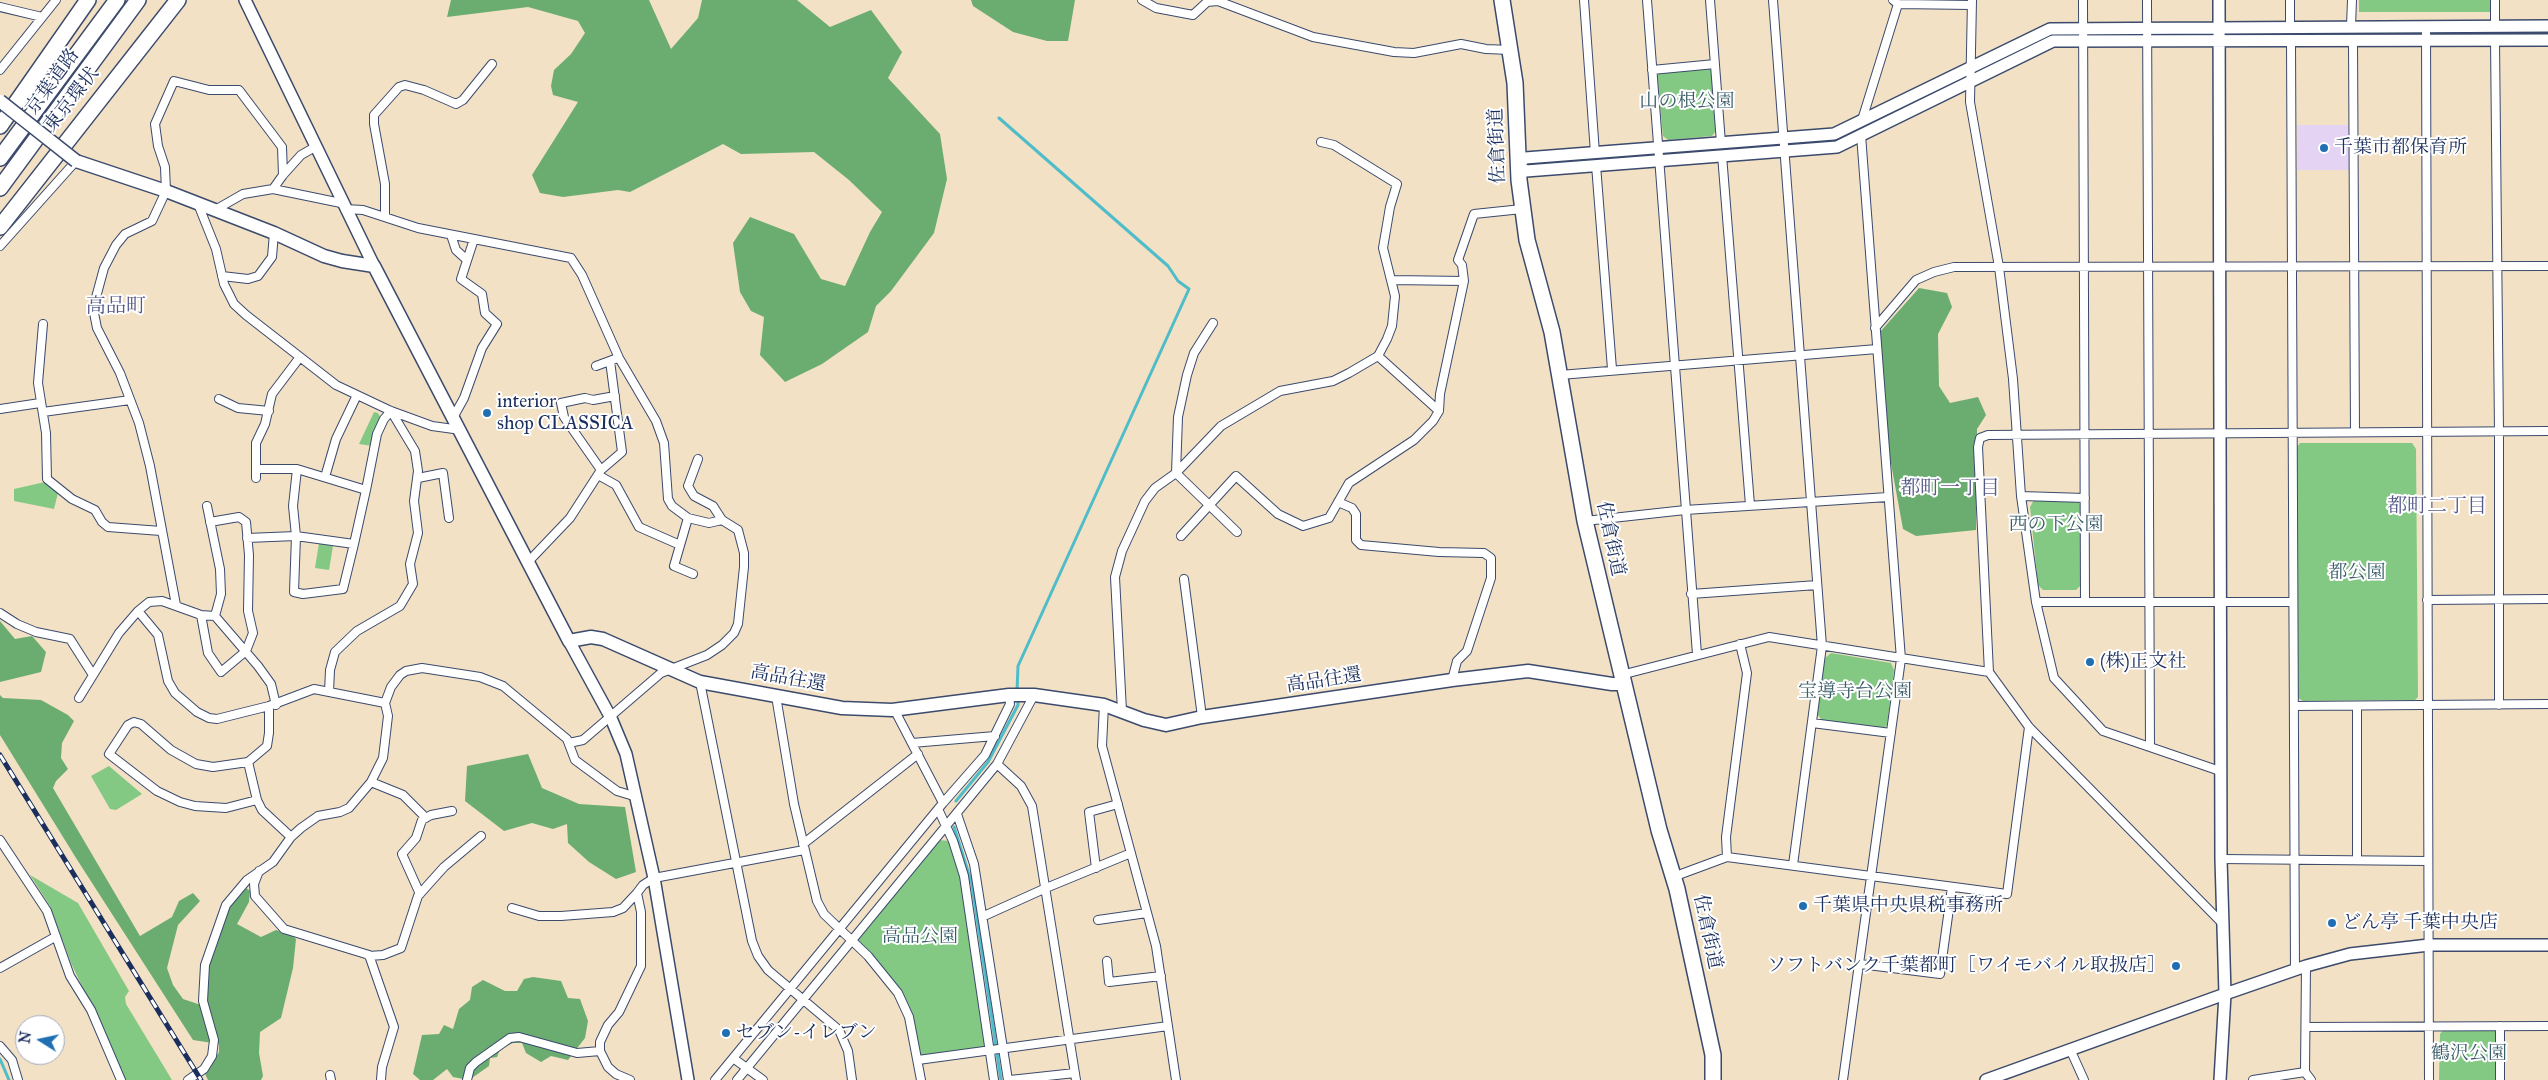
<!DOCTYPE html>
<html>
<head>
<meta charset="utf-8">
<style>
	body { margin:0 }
	#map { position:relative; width:2548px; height:1080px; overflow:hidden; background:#f2e1c4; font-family:"IM FELL Great Primer",serif }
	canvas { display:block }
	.north { position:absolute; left:15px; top:1015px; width:50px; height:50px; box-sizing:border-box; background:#fff; border:1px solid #a4acbf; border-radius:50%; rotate:280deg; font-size:14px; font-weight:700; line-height:20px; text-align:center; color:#1b2f5e }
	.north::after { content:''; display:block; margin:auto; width:18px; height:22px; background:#1f6fb2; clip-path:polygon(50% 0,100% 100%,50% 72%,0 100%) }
</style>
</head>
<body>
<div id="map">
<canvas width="2548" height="1080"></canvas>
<div class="north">N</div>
</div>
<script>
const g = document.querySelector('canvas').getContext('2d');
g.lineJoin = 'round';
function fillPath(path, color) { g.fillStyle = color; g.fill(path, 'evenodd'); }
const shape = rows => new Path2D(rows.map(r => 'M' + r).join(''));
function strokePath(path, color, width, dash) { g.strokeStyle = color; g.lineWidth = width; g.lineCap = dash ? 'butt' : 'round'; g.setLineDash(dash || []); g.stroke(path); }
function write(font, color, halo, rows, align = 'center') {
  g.font = font + ' "IM FELL Great Primer","Noto Serif JP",serif'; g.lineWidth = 4; g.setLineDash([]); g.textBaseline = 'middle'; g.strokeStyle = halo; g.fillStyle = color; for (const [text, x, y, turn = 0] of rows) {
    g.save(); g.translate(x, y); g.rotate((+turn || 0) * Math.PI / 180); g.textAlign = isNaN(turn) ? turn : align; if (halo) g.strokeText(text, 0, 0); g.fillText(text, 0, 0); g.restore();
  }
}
const built = shape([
	[2297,125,2351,125,2351,170,2297,170]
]);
const green = shape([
	[2359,0,2493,0,2492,12,2359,12],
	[1709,67,1713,70,1717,130,1712,136,1668,140,1663,136,1657,74,1659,70],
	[374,412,378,413,380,417,372,446,359,444],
	[2300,443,2412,443,2416,449,2418,697,2415,700,2303,701,2298,698,2297,447],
	[45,482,58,493,54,509,14,501,14,489],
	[2034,500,2077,500,2081,505,2081,585,2076,590,2043,590,2038,585,2030,507],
	[319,543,333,546,329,570,315,568],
	[1831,653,1891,663,1894,670,1887,725,1882,730,1822,720,1817,714,1825,658],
	[109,766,142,794,116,810,110,809,91,776],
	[939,840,949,841,960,877,985,1048,921,1056,913,1015,902,991,872,954,857,940],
	[30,875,78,903,129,991,125,997,126,1004,172,1080,126,1080,71,963,50,906],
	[2445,1028,2493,1029,2498,1032,2498,1080,2439,1080,2440,1034]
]);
const forest = shape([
	[451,0,649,0,671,49,698,18,702,0,797,0,830,27,871,10,902,52,888,78,940,134,947,179,934,233,891,291,876,306,868,332,822,364,785,382,760,355,764,317,751,311,740,292,733,243,750,217,794,234,821,279,845,286,870,232,882,212,849,180,814,152,741,154,723,144,630,192,618,190,563,197,540,193,532,175,578,102,553,95,551,86,554,70,571,54,585,33,578,21,528,7,447,17],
	[971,0,1075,0,1068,41,1047,41,1013,32,973,6],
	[1919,288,1947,293,1952,307,1938,334,1939,386,1950,403,1978,397,1986,415,1977,429,1976,530,1916,536,1903,529,1890,458,1880,332],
	[0,621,15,639,32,636,46,652,41,672,0,682],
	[0,695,3,698,41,700,68,715,74,721,62,743,61,758,68,769,56,781,53,788,140,936,172,917,179,901,193,893,200,901,178,925,167,968,173,985,183,999,198,1004,207,1004,209,965,225,916,239,891,245,887,250,891,249,902,237,924,261,937,276,930,290,934,296,939,293,968,281,1018,260,1032,259,1053,263,1076,261,1080,208,1080,205,1074,219,1052,219,1044,193,1040,76,858,0,735],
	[528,754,542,788,579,804,625,807,636,872,616,879,589,862,568,843,567,824,553,829,532,823,504,831,465,801,467,766],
	[533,977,561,981,568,998,580,999,588,1021,585,1038,568,1060,551,1056,541,1062,526,1053,522,1043,513,1043,500,1049,497,1057,490,1058,489,1066,469,1080,453,1077,447,1069,433,1080,420,1080,413,1074,422,1035,439,1034,444,1025,453,1029,459,1009,470,1000,472,987,483,980,505,991,517,991,524,979]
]);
const stream = shape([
	[999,118,1168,266,1178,281,1189,289,1018,666,1017,691],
	[956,801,988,762,1018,705,1018,698],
	[954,827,972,884,1001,1080],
	[0,1059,9,1080]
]);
const street = shape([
	[1142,0,1156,8,1193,15,1207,2,1218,1,1313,37,1394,52,1414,53,1461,44,1486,49,1510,50],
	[1584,0,1595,153],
	[1647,0,1697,654],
	[1710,0,1721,143],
	[1773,0,1822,646,1793,865],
	[1893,0,1898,4,1972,5],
	[1972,0,1970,102,1999,267,2013,379,2021,496,2036,602,2054,678,2103,731,2220,771],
	[2083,0,2085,602],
	[2147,0,2150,747],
	[2290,0,2290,27],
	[0,7,42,17],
	[2351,26,2352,0],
	[2426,26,2429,1080],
	[2495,26,2495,0],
	[2495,40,2499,432,2499,705],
	[2291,41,2295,970],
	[2353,41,2355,432],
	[0,70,56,0],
	[1652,70,1715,64],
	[1862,120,1898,4],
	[1722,155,1750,505],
	[1596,165,1612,369],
	[273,189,283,175,301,155,315,147],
	[198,204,216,249,224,284,234,304,246,315,336,385,391,411,432,426,461,430],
	[345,209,363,210,418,228,571,258,582,275,619,358,656,421,664,443,668,499,672,506,688,518,709,523,722,520,738,530,744,553,744,567,738,624,734,633,722,645,707,655,661,673,583,740,569,743],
	[215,210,243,194,273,189,341,203],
	[385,217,385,184,374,124,374,115,399,87,405,85,424,90,456,104,463,100,492,64],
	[451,235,456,250,467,260],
	[0,246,76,161],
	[222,276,248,279,258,276,272,257,274,233],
	[1393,280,1464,281],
	[1213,323,1194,353,1187,375,1178,417,1176,473,1237,532],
	[43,324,38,383,46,433,47,479,72,499,95,510,102,522,108,527,161,531],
	[1875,328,1916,280,1934,272,1954,267,2548,266],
	[1378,356,1439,411],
	[596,366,615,359],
	[1560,375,1877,349],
	[219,399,238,408,269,411],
	[0,409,40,403],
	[43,412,130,400],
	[454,416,464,398,482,348,497,324,485,313,482,294,461,279,474,239],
	[698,459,688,486,694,496,713,506,722,520],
	[256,469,297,469,366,490],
	[601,470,564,417,561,403,585,398,593,400,615,396],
	[598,475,616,485,639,527,680,545],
	[325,477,336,439,357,395],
	[256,478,256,443,265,424,272,394,300,357],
	[418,478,443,473,449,518],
	[2021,496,2085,498],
	[1338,502,1352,508,1356,514,1356,540,1361,545,1439,552,1484,553,1491,558,1491,578,1467,651,1457,661,1452,680],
	[207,506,220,569,221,594,215,616],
	[688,518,674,566,693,574],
	[1585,521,1685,510,1888,497],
	[1181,536,1236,476,1278,514,1303,526,1329,518,1349,483,1414,440,1433,421,1439,411,1440,394,1464,281,1462,265,1458,260,1474,214,1522,209],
	[247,538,296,536,293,506,297,469],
	[354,544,296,536,294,592,303,594,343,589,354,544,366,490,377,434,384,419,391,411],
	[528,562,570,518,601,470,622,452,610,361],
	[1184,579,1202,717],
	[1691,594,1817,585],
	[2427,600,2548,599],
	[2036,602,2293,602],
	[176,605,150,466,139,423,120,373,97,328,94,313,95,301,104,268,116,245,125,234,152,221,166,191,165,167,158,146,155,124,174,81,209,90,239,90,282,147,283,175],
	[138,611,158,635,168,681,175,693,197,712,209,718,217,719,269,706],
	[0,613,17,624,36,632,70,639,93,675],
	[201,615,208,653,221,672,246,651,253,633,248,611,249,555,246,522,239,517,210,522],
	[1621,675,1769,637,1989,672],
	[700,682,752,941,758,956,768,970,839,1030,848,1051,852,1080],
	[329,692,330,670,335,652,357,631,400,606,413,584,410,564,418,533,414,501,418,471,415,451,391,411],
	[776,696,794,804,817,901,824,914,868,956,898,993,909,1017,921,1080],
	[79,698,119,633,138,611,149,602,162,601,201,615,215,616,258,666,271,684,276,705],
	[1104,705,1102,746,1156,946,1176,1080],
	[2294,706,2548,704],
	[2357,706,2357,860],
	[894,709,943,803],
	[1122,711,1115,577,1122,551,1145,501,1155,488,1176,473,1221,426,1280,391,1333,381,1349,373,1378,356,1387,339,1392,326,1395,296,1383,248,1390,207,1397,184,1334,145,1321,142],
	[1812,723,1891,733],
	[912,743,995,736],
	[248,762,257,800,262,810,291,837],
	[997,764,1021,786,1032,806,1076,1080],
	[371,782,403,795,426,818],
	[257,800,226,808,195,806,180,802,157,791,109,754,128,725,134,722,141,724,171,750,196,764,213,767,248,762,267,746,269,733,269,706,314,689,385,703],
	[938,809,953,841,964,876,994,1080],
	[957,814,974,864,1008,1080],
	[0,840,47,911,70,976,91,1010,121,1080],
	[803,844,918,754],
	[1727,857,1726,837,1747,673,1740,644],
	[2221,859,2428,861],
	[1096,868,1089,812,1118,804],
	[259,871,254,884,255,896,284,929,369,955,394,1027,382,1067,381,1080],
	[1673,877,1727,857,2007,894,2029,727],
	[420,894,402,854,416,838,422,820,431,815,452,811],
	[512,908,539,916,561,916,613,912,623,908,637,893],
	[984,916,1046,888,1131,853],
	[1098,920,1147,913],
	[2223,924,2029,727,1989,672,1978,447,1980,438,1988,435,2548,431],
	[369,956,383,955,401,948,418,896,444,867,481,836],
	[1107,961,1109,982,1161,976],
	[1860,964,1940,974,1952,887],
	[2306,966,2305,1072,2311,1080],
	[0,968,55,937],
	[2500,1026,2500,1080],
	[2306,1027,2548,1026],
	[0,1046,12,1060,18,1080],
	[2070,1049,2084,1080],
	[733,1058,763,1080],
	[918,1060,1168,1026],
	[330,1075,331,1080],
	[188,1080,204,1069,212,1056,214,1040,203,1001,205,965,226,905,247,880,273,862,291,837,301,828,318,816,340,812,349,808,371,782,383,758,388,716,385,703,391,687,400,675,406,671,422,668,480,677,503,686,567,739,575,760,617,791,637,797],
	[467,1080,470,1068,476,1062,510,1038,519,1037,577,1053,600,1051],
	[630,1080,616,1074,608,1067,600,1051,600,1042,608,1025,619,1012,641,966,641,912,637,893,643,885,654,878,804,850],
	[715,1080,943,803,985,755,1010,704,1009,695],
	[737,1080,997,764,1034,695],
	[1010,1080,1075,1073],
	[1843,1080,1901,659,1861,135],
	[2253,1080,2305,1072]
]);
const secondary = shape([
	[245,0,374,266],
	[2219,0,2221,859,2225,994,2220,1080],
	[2548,26,2050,29,1834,134,1525,158,1518,166,1526,171,1837,147,2053,41,2548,40],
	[569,641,611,718,626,754,654,878,688,1080],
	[1986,1080,2225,994,2306,966,2350,954,2429,945,2548,945]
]);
const primary = shape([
	[76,161,166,191,274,233,324,256,342,261,374,266,569,641,591,637,603,639,700,682,842,708,892,710,1009,695,1034,695,1104,705,1144,720,1166,725,1202,717,1452,680,1528,671,1612,684,1623,684]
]);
const highway = shape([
	[1502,0,1515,83,1519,180,1527,240,1552,332,1585,521,1659,830,1677,889,1713,1055,1713,1080],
	[0,126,88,0],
	[0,158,117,0],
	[0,188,138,0],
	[0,227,178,0]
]);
const rail = shape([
	[0,755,201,1080]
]);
const primaryBridge = shape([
	[0,101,76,161]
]);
const markers = [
	[2324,148,5,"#1f6fb2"],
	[487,413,5,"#1f6fb2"],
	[2090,662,5,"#1f6fb2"],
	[1803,906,5,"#1f6fb2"],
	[2332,923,5,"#1f6fb2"],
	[2176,966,5,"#1f6fb2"],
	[726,1033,5,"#1f6fb2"]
];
const streetNames = [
	["京葉道路",53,82,-54],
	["東京環状",72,100,-52],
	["佐倉街道",1498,146,-92],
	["佐倉街道",1610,539,78],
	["高品往還",788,679,10],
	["高品往還",1324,681,-9],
	["佐倉街道",1707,932,78]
];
const parkNames = [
	["山の根公園",1687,102],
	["西の下公園",2056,525],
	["都公園",2357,573],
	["宝導寺台公園",1855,692],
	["高品公園",920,937],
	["鶴沢公園",2469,1054]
];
const poiNames = [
	["千葉市都保育所",2334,148],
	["interior",497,402],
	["shop CLASSICA",497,424],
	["(株)正文社",2100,662],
	["千葉県中央県税事務所",1813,906],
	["どん亭 千葉中央店",2342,923],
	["ソフトバンク千葉都町［ワイモバイル取扱店］",2166,966,"right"],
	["セブン-イレブン",736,1033]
];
const neighbourhoodNames = [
	["高品町",116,307],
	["都町一丁目",1950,489],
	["都町二丁目",2437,507]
];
fillPath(built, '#e4d3f2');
fillPath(green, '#84c983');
fillPath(forest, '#6bad71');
strokePath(stream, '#4fbcca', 3);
strokePath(street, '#3b4a6d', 10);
strokePath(secondary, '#3b4a6d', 14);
strokePath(primary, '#3b4a6d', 15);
strokePath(highway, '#3b4a6d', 18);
strokePath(street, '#fff', 8);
strokePath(secondary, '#fff', 11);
strokePath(primary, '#fff', 12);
strokePath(highway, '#fff', 15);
strokePath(rail, '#1b2f5e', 5);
strokePath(rail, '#fff', 3, [9]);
strokePath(primaryBridge, '#3b4a6d', 15, []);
strokePath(primaryBridge, '#fff', 12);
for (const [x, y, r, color] of markers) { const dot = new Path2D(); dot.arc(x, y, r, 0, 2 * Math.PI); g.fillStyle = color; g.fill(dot); strokePath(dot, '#fff', 2); }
write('19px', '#1b2f5e', '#fff', streetNames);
write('19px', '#3a5d69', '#fff', parkNames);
write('19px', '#1b2f5e', '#fff', poiNames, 'left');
write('20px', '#565a88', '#fff', neighbourhoodNames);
</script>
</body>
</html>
